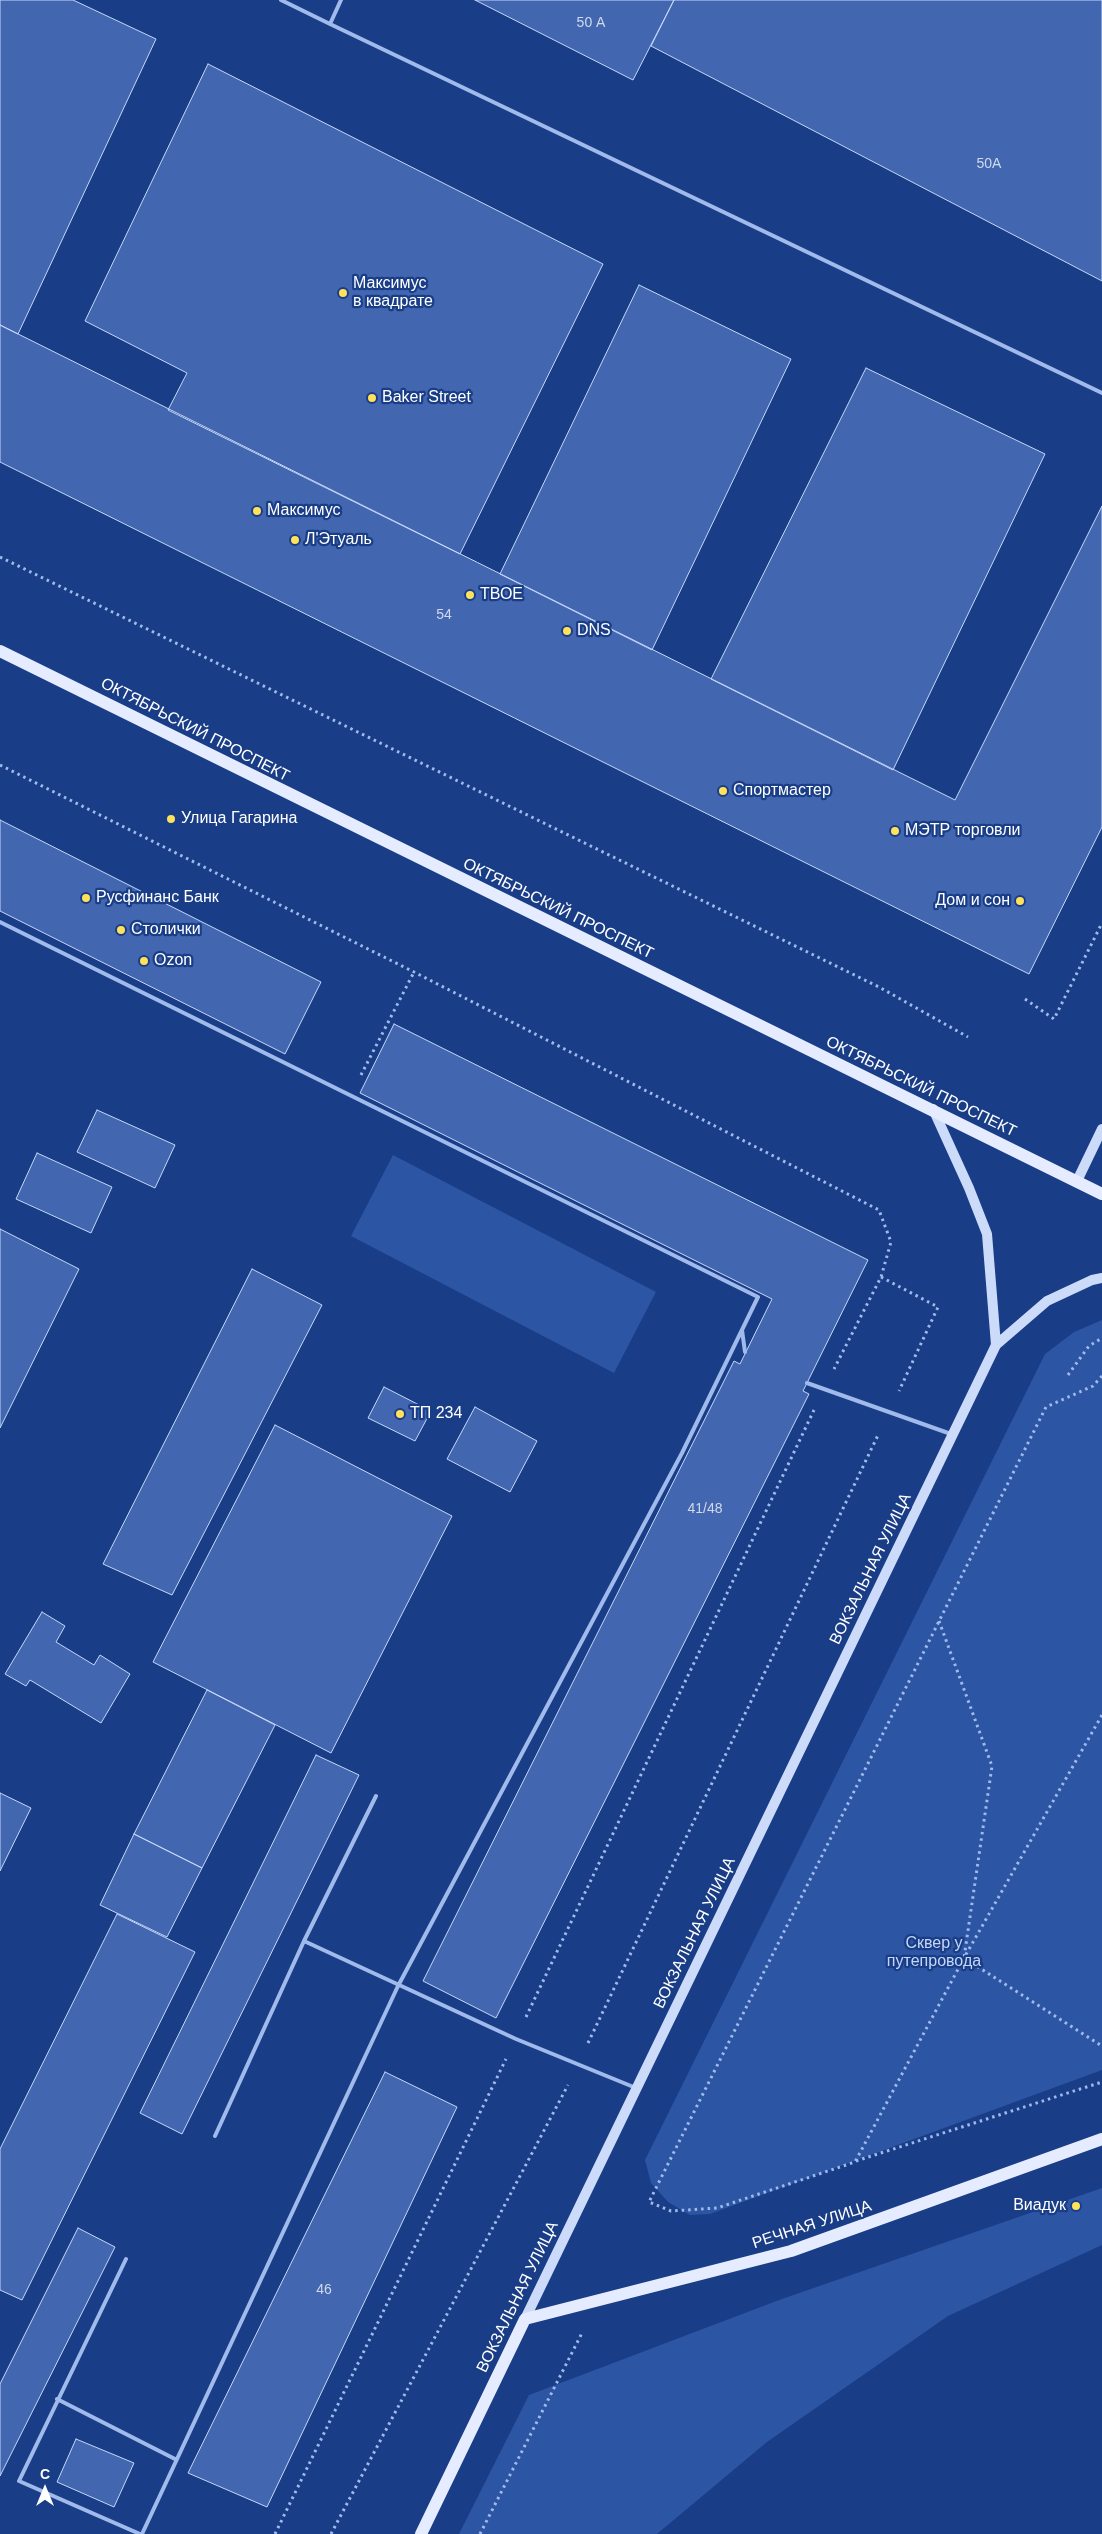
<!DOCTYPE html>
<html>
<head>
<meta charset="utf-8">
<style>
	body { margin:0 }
	#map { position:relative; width:1102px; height:2534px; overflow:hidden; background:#193d86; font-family:Arial,sans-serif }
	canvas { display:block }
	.north { position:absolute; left:20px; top:2464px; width:50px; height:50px; -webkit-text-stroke:4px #193d86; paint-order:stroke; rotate:0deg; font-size:14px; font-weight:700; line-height:20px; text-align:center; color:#fff }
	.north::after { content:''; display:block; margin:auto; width:18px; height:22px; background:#fff; clip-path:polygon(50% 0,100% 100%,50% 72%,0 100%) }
</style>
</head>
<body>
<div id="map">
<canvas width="1102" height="2534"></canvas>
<div class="north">С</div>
</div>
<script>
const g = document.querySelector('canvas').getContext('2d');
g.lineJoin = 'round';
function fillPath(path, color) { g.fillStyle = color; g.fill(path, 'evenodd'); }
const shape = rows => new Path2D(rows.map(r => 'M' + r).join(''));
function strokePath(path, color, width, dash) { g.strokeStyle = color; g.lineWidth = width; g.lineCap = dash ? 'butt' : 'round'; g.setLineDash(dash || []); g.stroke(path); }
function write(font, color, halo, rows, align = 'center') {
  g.font = font + ' Arial,sans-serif'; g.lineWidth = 4.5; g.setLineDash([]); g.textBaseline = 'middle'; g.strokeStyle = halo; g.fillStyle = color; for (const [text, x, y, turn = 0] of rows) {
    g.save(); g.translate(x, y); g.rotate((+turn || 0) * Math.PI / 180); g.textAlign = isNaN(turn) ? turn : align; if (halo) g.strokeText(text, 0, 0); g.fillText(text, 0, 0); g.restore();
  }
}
const green = shape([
	[393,1155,656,1292,614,1373,351,1236],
	[1102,1320,1102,2070,710,2214,690,2215,668,2202,651,2183,645,2160,1045,1354,1074,1332],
	[1102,2188,1102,2245,948,2316,767,2442,657,2534,459,2534,529,2395,779,2300]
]);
const building = shape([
	[0,0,73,0,156,39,18,334,0,325,0,0],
	[475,0,674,0,633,80,475,0],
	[674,0,1102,0,1102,281,651,46,674,0],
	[208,64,603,264,460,554,168,410,187,373,85,321,208,64],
	[639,285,791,359,652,650,500,574,639,285],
	[0,325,955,800,1102,506,1102,827,1029,974,0,462,0,325],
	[866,368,1045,454,893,770,711,679,866,368],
	[0,820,321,982,285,1054,0,911,0,820],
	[394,1024,868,1260,803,1391,809,1394,496,2018,423,1981,734,1361,740,1364,772,1299,360,1093,394,1024],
	[97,1110,175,1145,155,1188,77,1152,97,1110],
	[37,1153,112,1187,91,1233,16,1199,37,1153],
	[0,1229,79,1269,0,1428,0,1229],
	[252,1269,322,1305,172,1595,103,1564,252,1269],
	[384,1387,431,1411,415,1441,368,1418,384,1387],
	[475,1407,537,1441,510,1492,447,1459,475,1407],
	[275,1425,452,1516,331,1753,153,1662,275,1425],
	[42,1612,65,1626,56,1642,94,1665,100,1655,130,1674,101,1723,30,1680,26,1686,5,1674,42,1612],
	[207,1690,275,1725,202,1868,134,1834,207,1690],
	[316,1755,359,1775,182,2134,140,2113,316,1755],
	[0,1793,31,1808,0,1871,0,1793],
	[134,1834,202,1868,167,1937,100,1905,134,1834],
	[117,1914,195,1952,22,2300,0,2290,0,2149,117,1914],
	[385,2072,457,2107,267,2507,188,2473,385,2072],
	[78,2228,115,2247,0,2476,0,2384,78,2228],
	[76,2439,134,2463,114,2507,57,2482,76,2439]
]);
const path = shape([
	[0,557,879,987,968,1037],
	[0,765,414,972,879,1210,891,1242,881,1277,834,1369],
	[1025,999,1054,1019,1102,923],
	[361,1075,414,972],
	[881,1277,938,1307,899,1391],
	[1068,1375,1089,1346,1102,1338],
	[1102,1376,1093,1386,1046,1407,649,2202,671,2211,717,2208,855,2162,964,1958,1102,1715],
	[939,1621,992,1766,964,1958,1102,2046],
	[526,2017,814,1410],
	[588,2043,879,1433],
	[856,2161,1102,2082],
	[275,2534,506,2059],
	[331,2534,568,2085],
	[480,2534,582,2333]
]);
const service = shape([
	[281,0,330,24,341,0],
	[330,24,1102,393],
	[0,922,758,1297,682,1453,398,1986,142,2534],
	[742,1330,745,1352],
	[807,1383,951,1434],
	[304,1941,376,1796],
	[215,2136,304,1941,516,2039,636,2088],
	[126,2259,19,2481,140,2534],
	[57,2399,175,2459]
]);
const secondary = shape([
	[933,1109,969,1188,987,1234,996,1345],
	[1077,1181,1102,1129],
	[525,2319,996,1345,1047,1301,1092,1280,1102,1278]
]);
const primary = shape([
	[0,651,1102,1194],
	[421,2534,525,2319,791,2251,1102,2139]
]);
const markers = [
	[343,293,5,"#ffe15b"],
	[372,398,5,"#ffe15b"],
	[257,511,5,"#ffe15b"],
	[295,540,5,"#ffe15b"],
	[470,595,5,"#ffe15b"],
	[567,631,5,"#ffe15b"],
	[723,791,5,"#ffe15b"],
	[171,819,5,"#ffe15b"],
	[895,831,5,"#ffe15b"],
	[86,898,5,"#ffe15b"],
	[1020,901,5,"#ffe15b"],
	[121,930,5,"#ffe15b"],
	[144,961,5,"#ffe15b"],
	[400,1414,5,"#ffe15b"],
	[1076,2206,5,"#ffe15b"]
];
const numberNames = [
	["50 А",591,23],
	["50А",989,164],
	["54",444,615],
	["41/48",705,1509],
	["46",324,2290]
];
const poiNames = [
	["Максимус",353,284],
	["в квадрате",353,302],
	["Baker Street",382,398],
	["Максимус",267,511],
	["Л'Этуаль",305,540],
	["ТВОЕ",480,595],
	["DNS",577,631],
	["Спортмастер",733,791],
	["Улица Гагарина",181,819],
	["МЭТР торговли",905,831],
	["Русфинанс Банк",96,898],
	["Дом и сон",1010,901,"right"],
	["Столички",131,930],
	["Ozon",154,961],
	["ТП 234",410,1414],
	["Виадук",1066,2206,"right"]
];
const streetNames = [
	["ОКТЯБРЬСКИЙ ПРОСПЕКТ",195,730,27],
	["ОКТЯБРЬСКИЙ ПРОСПЕКТ",558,909,26],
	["ОКТЯБРЬСКИЙ ПРОСПЕКТ",921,1087,26],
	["ВОКЗАЛЬНАЯ УЛИЦА",871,1569,-64],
	["ВОКЗАЛЬНАЯ УЛИЦА",695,1933,-64],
	["РЕЧНАЯ УЛИЦА",812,2225,-18],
	["ВОКЗАЛЬНАЯ УЛИЦА",518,2297,-64]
];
const parkNames = [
	["Сквер у",934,1944],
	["путепровода",934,1962]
];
fillPath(green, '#2c55a4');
fillPath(building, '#4267b0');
strokePath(building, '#c5d7f9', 1);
strokePath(path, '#a0baec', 3, [2.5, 4]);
strokePath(service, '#a0baec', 4);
strokePath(secondary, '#ccdbf9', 10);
strokePath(primary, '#e5ecff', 12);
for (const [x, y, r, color] of markers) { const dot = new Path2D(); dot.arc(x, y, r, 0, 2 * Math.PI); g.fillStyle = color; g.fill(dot); strokePath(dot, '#193d86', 2); }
write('14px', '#d0d9eb', null, numberNames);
write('16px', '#fff', '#193d86', poiNames, 'left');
write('16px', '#fff', '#193d86', streetNames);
write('16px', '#c5d7f9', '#193d86', parkNames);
</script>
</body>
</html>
